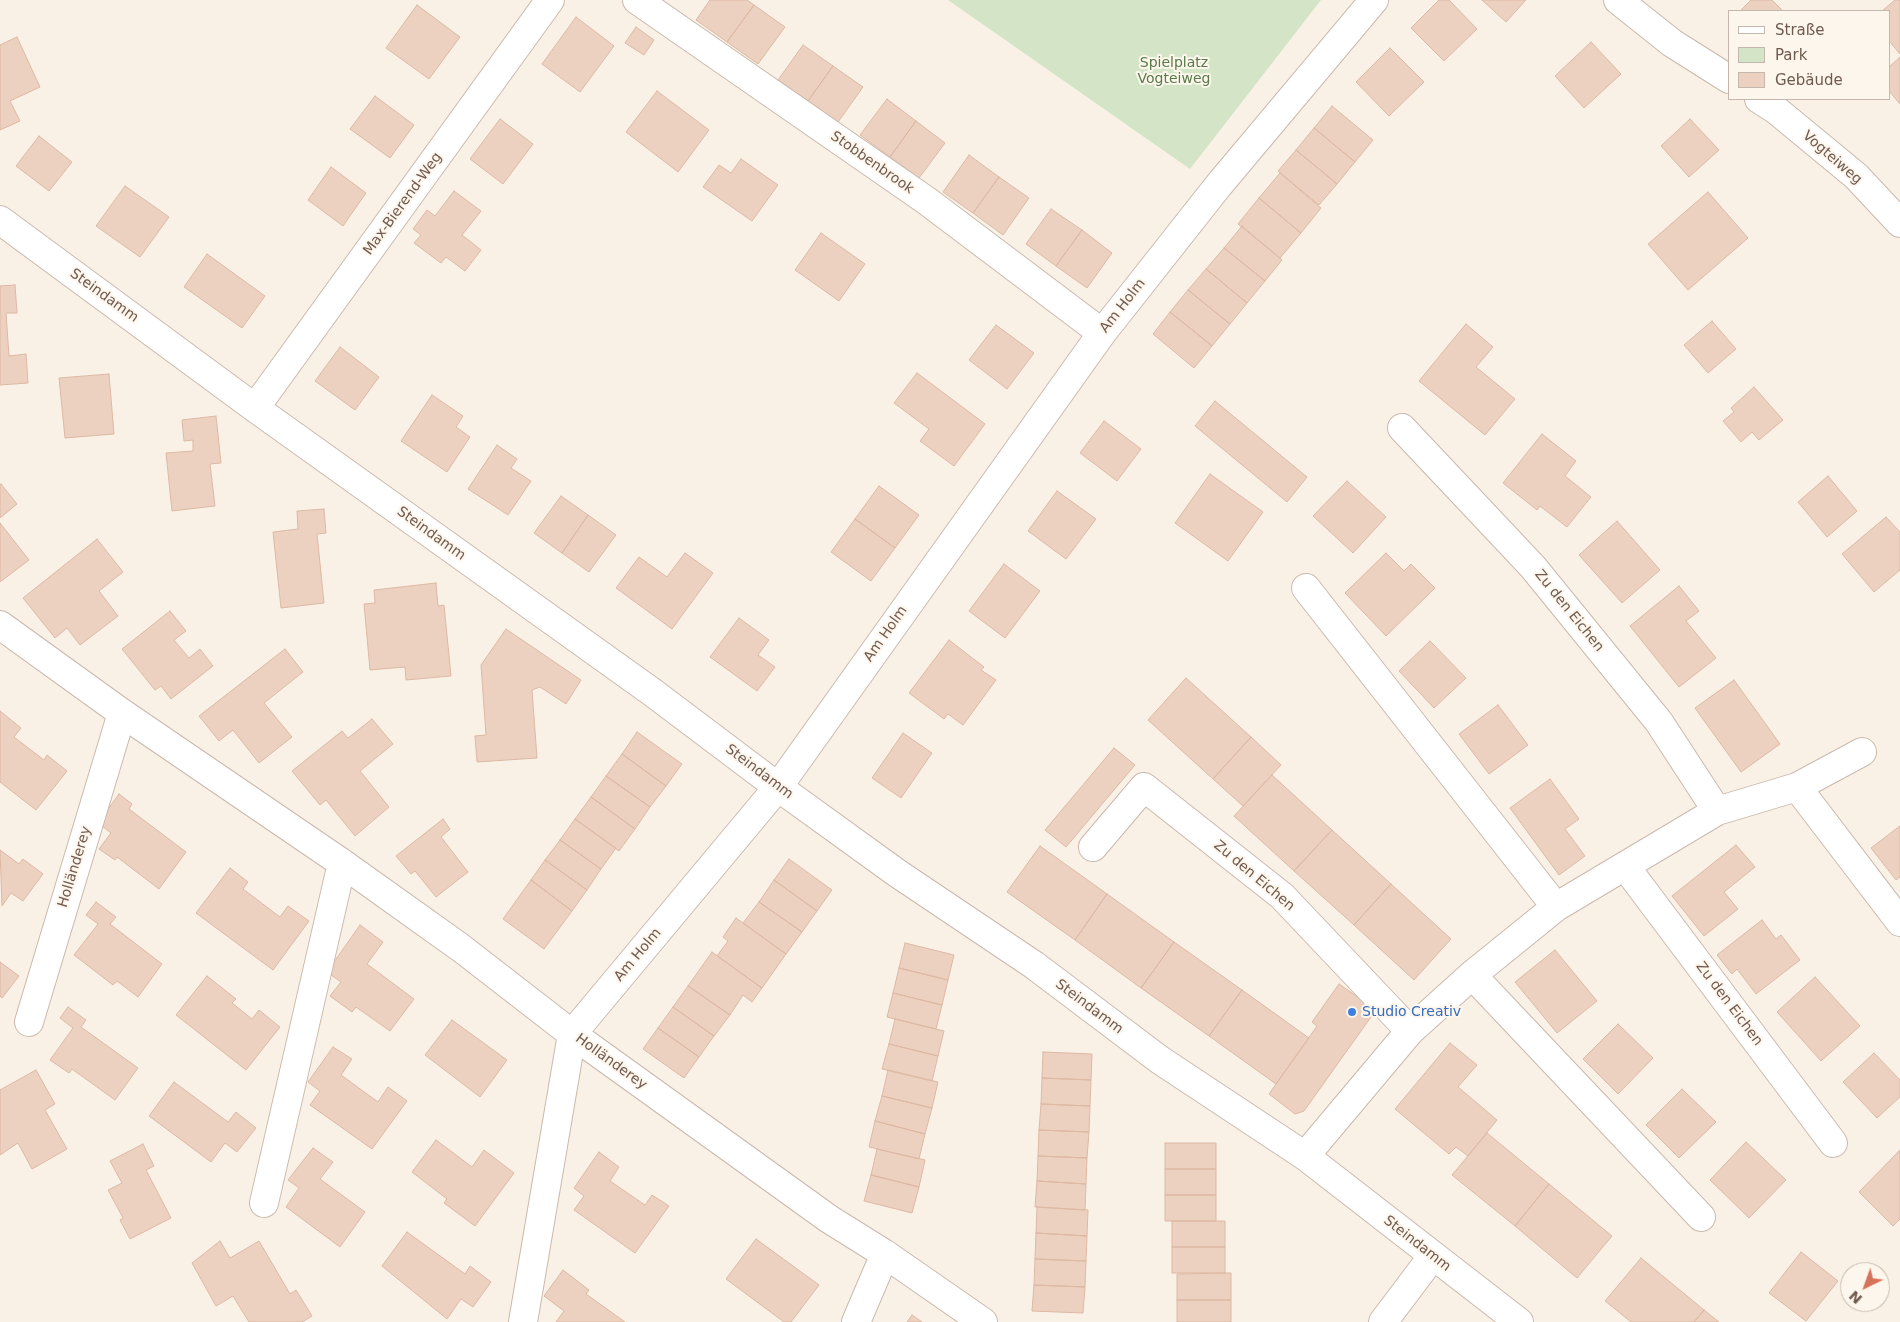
<!DOCTYPE html>
<html>
<head>
<meta charset="utf-8">
<style>
	body { margin:0 }
	#map { position:relative; width:1900px; height:1322px; overflow:hidden; background:#faf1e6; font-family:"DejaVu Sans",sans-serif }
	canvas { display:block }
	.legend { position:absolute; left:1728px; top:10px; width:162px; height:90px; box-sizing:border-box; background:#fdf6ec; border:1px solid #c5b7ad; margin:0; padding:6px 9px; list-style:none; font-size:15px; color:#70594e }
	.legend li { display:flex; align-items:center; gap:10px; height:25px }
	.legend b { width:25px; border:1px solid #c5b7ad }
	.north { position:absolute; left:1840px; top:1262px; width:50px; height:50px; box-sizing:border-box; background:#fdf6ec; border:1px solid #c5b7ad; border-radius:50%; rotate:222deg; font-size:14px; font-weight:700; line-height:20px; text-align:center; color:#70594e }
	.north::after { content:''; display:block; margin:auto; width:18px; height:22px; background:#d67259; clip-path:polygon(50% 0,100% 100%,50% 72%,0 100%) }
</style>
</head>
<body>
<div id="map">
<canvas width="1900" height="1322"></canvas>
<ul class="legend">
<li><b style="height:6px;background:#fff"></b>Straße</li>
<li><b style="height:14px;background:#d3e5c6"></b>Park</li>
<li><b style="height:14px;background:#ecd1c1"></b>Gebäude</li>
</ul>
<div class="north">N</div>
</div>
<script>
const g = document.querySelector('canvas').getContext('2d');
g.lineJoin = 'round';
function fillPath(path, color) { g.fillStyle = color; g.fill(path, 'evenodd'); }
const shape = rows => new Path2D(rows.map(r => 'M' + r).join(''));
function strokePath(path, color, width, dash) { g.strokeStyle = color; g.lineWidth = width; g.lineCap = dash ? 'butt' : 'round'; g.setLineDash(dash || []); g.stroke(path); }
function write(font, color, halo, rows, align = 'center') {
  g.font = font + ' "DejaVu Sans",sans-serif'; g.lineWidth = 4; g.setLineDash([]); g.textBaseline = 'middle'; g.strokeStyle = halo; g.fillStyle = color; for (const [text, x, y, turn = 0] of rows) {
    g.save(); g.translate(x, y); g.rotate((+turn || 0) * Math.PI / 180); g.textAlign = isNaN(turn) ? turn : align; if (halo) g.strokeText(text, 0, 0); g.fillText(text, 0, 0); g.restore();
  }
}
const green = shape([
	[948,0,1321,0,1190,169]
]);
const building = shape([
	[710,0,747,0,754,5,727,42,696,20,710,0],
	[1439,0,1449,0,1477,29,1444,61,1411,28,1439,0],
	[1482,0,1526,0,1506,22,1482,0],
	[1751,0,1772,0,1783,11,1740,11,1751,0],
	[1895,0,1900,0,1900,54,1889,41,1889,11,1882,11,1895,0],
	[417,5,460,37,429,79,386,48,417,5],
	[754,5,785,27,758,64,727,42,754,5],
	[576,17,614,46,580,92,542,64,576,17],
	[636,27,654,40,644,55,625,43,636,27],
	[17,37,40,87,10,101,20,121,0,130,0,45,17,37],
	[1591,42,1621,74,1584,108,1555,76,1591,42],
	[803,45,833,66,808,101,778,80,803,45],
	[1390,48,1424,82,1389,116,1356,82,1390,48],
	[1900,57,1900,104,1889,91,1889,67,1900,57],
	[833,66,863,87,838,122,808,101,833,66],
	[657,91,709,130,678,172,626,132,657,91],
	[375,96,414,125,390,158,350,129,375,96],
	[887,99,916,121,890,157,860,135,887,99],
	[1332,106,1373,140,1355,162,1314,128,1332,106],
	[500,119,533,144,503,184,470,159,500,119],
	[1690,119,1719,150,1689,177,1661,146,1690,119],
	[916,121,945,143,919,178,890,157,916,121],
	[1314,128,1355,162,1337,184,1296,150,1314,128],
	[39,136,72,162,49,191,16,166,39,136],
	[1296,150,1337,184,1319,205,1278,171,1296,150],
	[969,155,999,177,973,213,943,192,969,155],
	[741,159,778,185,752,221,703,187,719,165,731,173,741,159],
	[331,167,366,193,343,226,308,200,331,167],
	[1280,173,1321,208,1301,233,1259,198,1280,173],
	[999,177,1029,198,1003,235,973,213,999,177],
	[125,186,169,217,140,257,96,226,125,186],
	[454,191,481,211,462,235,481,250,465,271,446,257,441,263,414,243,421,235,413,229,427,210,435,216,454,191],
	[1708,192,1748,238,1688,290,1648,244,1708,192],
	[1259,198,1301,233,1280,258,1238,224,1259,198],
	[1051,209,1082,230,1056,266,1026,244,1051,209],
	[1242,226,1282,260,1265,281,1224,248,1242,226],
	[1082,230,1112,253,1087,288,1056,266,1082,230],
	[821,233,865,264,839,301,795,270,821,233],
	[1224,248,1265,281,1247,303,1206,269,1224,248],
	[207,254,265,296,242,328,184,287,207,254],
	[1206,269,1247,303,1230,324,1188,290,1206,269],
	[15,285,17,313,6,313,9,356,26,354,28,383,0,385,0,286,15,285],
	[1188,290,1230,324,1212,346,1170,312,1188,290],
	[1170,312,1212,346,1194,368,1153,334,1170,312],
	[1712,321,1736,349,1708,373,1684,345,1712,321],
	[1466,324,1493,347,1476,367,1515,399,1485,435,1419,381,1466,324],
	[996,325,1034,353,1007,389,969,360,996,325],
	[340,347,379,377,355,410,315,381,340,347],
	[917,373,985,424,954,466,920,441,929,429,894,403,917,373],
	[109,374,114,434,65,438,59,378,109,374],
	[1754,387,1783,420,1759,440,1752,432,1741,442,1723,421,1734,412,1731,408,1754,387],
	[432,395,463,416,456,427,470,437,447,472,401,441,432,395],
	[1215,401,1307,477,1287,502,1195,426,1215,401],
	[216,416,221,463,210,464,215,506,172,511,166,453,193,451,193,440,184,441,182,420,216,416],
	[1104,421,1141,449,1117,481,1080,453,1104,421],
	[1542,434,1576,461,1565,476,1591,497,1567,527,1540,506,1537,510,1503,483,1542,434],
	[497,445,517,459,511,468,531,481,508,515,468,489,497,445],
	[1210,474,1263,512,1228,561,1175,523,1210,474],
	[1828,476,1857,511,1827,537,1798,502,1828,476],
	[1347,481,1386,517,1353,553,1313,516,1347,481],
	[1,484,17,504,0,518,0,485,1,484],
	[879,486,919,515,895,548,855,519,879,486],
	[1057,491,1096,519,1066,559,1028,531,1057,491],
	[561,496,588,515,562,553,534,533,561,496],
	[324,509,326,533,317,534,324,603,281,608,273,532,298,529,297,511,324,509],
	[588,515,616,535,589,572,562,553,588,515],
	[1886,517,1900,532,1900,570,1874,592,1842,554,1886,517],
	[855,519,895,548,871,581,831,552,855,519],
	[1617,521,1660,570,1622,603,1579,555,1617,521],
	[0,523,29,560,0,582,0,523],
	[97,539,123,572,99,591,118,616,80,645,67,628,55,638,23,598,97,539],
	[685,553,713,573,672,629,616,588,639,557,667,577,685,553],
	[1386,553,1404,571,1411,564,1435,588,1386,636,1345,593,1386,553],
	[1004,564,1040,591,1005,638,969,611,1004,564],
	[436,583,438,606,444,605,451,676,406,680,405,667,370,670,364,604,375,603,374,590,436,583],
	[1679,586,1699,611,1686,621,1716,658,1679,687,1630,626,1679,586],
	[170,611,186,631,174,640,189,658,200,649,213,666,171,699,161,686,155,690,122,649,170,611],
	[739,618,769,640,758,655,775,667,757,691,710,657,739,618],
	[506,629,581,680,566,704,540,687,532,690,537,758,477,762,475,736,486,735,481,665,506,629],
	[949,640,984,667,981,670,996,680,963,725,948,714,944,719,909,693,949,640],
	[1430,641,1466,678,1434,708,1399,671,1430,641],
	[285,649,303,672,264,703,292,737,259,763,233,730,219,741,199,716,285,649],
	[1186,678,1251,737,1213,779,1148,720,1186,678],
	[1734,680,1780,744,1741,772,1695,708,1734,680],
	[1498,705,1528,745,1489,774,1459,734,1498,705],
	[0,711,21,728,14,737,44,760,47,755,67,771,36,810,0,782,0,711],
	[372,719,393,744,360,771,389,807,355,836,326,800,320,805,292,771,342,731,348,738,372,719],
	[637,732,682,764,666,786,622,754,637,732],
	[903,733,932,753,901,798,872,778,903,733],
	[1251,737,1281,765,1243,806,1213,779,1251,737],
	[1114,748,1135,765,1066,847,1045,830,1114,748],
	[622,754,666,786,650,807,606,776,622,754],
	[1272,775,1332,830,1294,871,1234,816,1272,775],
	[606,776,650,807,635,829,591,797,606,776],
	[1550,779,1579,819,1565,829,1585,856,1559,875,1510,808,1550,779],
	[119,794,132,804,129,809,186,852,159,889,117,857,115,860,99,849,111,833,98,823,119,794],
	[591,797,635,829,619,851,575,819,591,797],
	[443,819,450,829,441,837,468,872,436,897,415,871,411,874,396,856,443,819],
	[575,819,616,848,601,869,560,840,575,819],
	[1900,826,1900,877,1896,880,1871,848,1900,826],
	[1332,830,1391,884,1354,925,1294,871,1332,830],
	[560,840,601,869,587,890,545,860,560,840],
	[1736,845,1755,867,1724,892,1738,909,1704,936,1672,896,1736,845],
	[1040,846,1107,894,1075,940,1007,892,1040,846],
	[0,850,19,864,23,859,43,874,23,901,11,893,2,906,0,850],
	[789,859,832,890,817,911,774,880,789,859],
	[545,860,587,890,572,911,531,880,545,860],
	[230,868,248,882,243,889,280,917,288,906,309,921,273,970,196,913,230,868],
	[531,880,572,911,544,949,503,919,531,880],
	[774,880,817,911,802,932,759,902,774,880],
	[1391,884,1451,939,1414,980,1354,925,1391,884],
	[1107,894,1174,942,1141,988,1075,940,1107,894],
	[96,902,116,917,110,924,162,964,138,997,117,981,113,985,74,955,98,924,86,915,96,902],
	[759,902,802,932,786,954,743,923,759,902],
	[736,918,786,954,762,988,717,956,728,941,723,937,736,918],
	[1762,920,1776,939,1781,935,1800,960,1756,994,1737,969,1732,974,1717,955,1762,920],
	[360,925,383,942,367,964,414,999,390,1031,356,1007,352,1012,330,996,341,982,327,972,360,925],
	[1174,942,1242,990,1209,1036,1141,988,1174,942],
	[905,943,954,955,948,980,899,968,905,943],
	[1555,950,1597,1001,1557,1033,1515,982,1555,950],
	[712,952,762,988,752,1002,743,995,730,1015,688,986,712,952],
	[0,962,19,976,2,998,0,996,0,962],
	[899,968,948,980,942,1005,893,993,899,968],
	[207,976,236,999,232,1003,252,1019,259,1010,280,1027,246,1070,176,1015,207,976],
	[1815,977,1860,1026,1821,1061,1777,1012,1815,977],
	[1339,984,1376,1010,1304,1111,1295,1114,1269,1094,1317,1026,1312,1022,1339,984],
	[688,986,730,1015,714,1036,673,1007,688,986],
	[1242,990,1309,1038,1276,1084,1209,1036,1242,990],
	[893,993,942,1005,936,1029,887,1017,893,993],
	[68,1007,86,1020,81,1027,138,1068,115,1100,72,1069,69,1073,50,1060,73,1028,60,1018,68,1007],
	[673,1007,714,1036,699,1057,658,1028,673,1007],
	[895,1019,944,1031,938,1056,889,1044,895,1019],
	[452,1020,507,1060,480,1097,425,1055,452,1020],
	[1618,1024,1653,1058,1618,1094,1583,1059,1618,1024],
	[658,1028,699,1057,684,1078,643,1049,658,1028],
	[1450,1043,1477,1065,1458,1087,1497,1120,1468,1156,1456,1147,1449,1154,1395,1109,1450,1043],
	[889,1044,938,1056,932,1081,882,1069,889,1044],
	[333,1047,352,1059,341,1075,378,1102,388,1087,407,1101,372,1149,310,1105,320,1091,308,1082,333,1047],
	[1043,1052,1092,1054,1091,1080,1042,1078,1043,1052],
	[1874,1053,1900,1080,1900,1097,1877,1118,1843,1082,1874,1053],
	[36,1070,55,1104,45,1110,67,1149,32,1169,18,1143,0,1155,0,1090,36,1070],
	[888,1070,938,1082,932,1108,882,1096,888,1070],
	[1042,1078,1091,1080,1090,1106,1041,1104,1042,1078],
	[174,1082,228,1122,236,1112,256,1128,237,1152,225,1143,211,1162,149,1116,174,1082],
	[1682,1089,1716,1122,1679,1158,1646,1125,1682,1089],
	[882,1096,932,1108,925,1134,875,1121,882,1096],
	[1041,1104,1090,1106,1089,1132,1039,1130,1041,1104],
	[875,1121,925,1134,919,1159,869,1147,875,1121],
	[1039,1130,1089,1132,1087,1158,1038,1156,1039,1130],
	[1487,1133,1549,1184,1515,1226,1452,1175,1487,1133],
	[436,1140,472,1167,484,1150,514,1173,475,1226,444,1203,447,1199,412,1172,436,1140],
	[1746,1142,1786,1180,1749,1218,1710,1180,1746,1142],
	[1165,1143,1216,1143,1216,1169,1165,1169,1165,1143],
	[143,1144,154,1166,146,1170,171,1218,130,1239,120,1220,123,1218,108,1190,122,1183,110,1161,143,1144],
	[313,1148,333,1162,320,1179,365,1212,340,1247,286,1207,299,1188,288,1180,313,1148],
	[877,1149,925,1160,919,1187,871,1175,877,1149],
	[1900,1150,1900,1219,1893,1226,1859,1192,1900,1150],
	[599,1152,619,1167,610,1181,645,1205,652,1195,669,1206,635,1253,574,1210,584,1196,574,1188,599,1152],
	[1038,1156,1087,1158,1086,1184,1037,1181,1038,1156],
	[1165,1169,1216,1169,1216,1195,1165,1195,1165,1169],
	[871,1175,919,1187,912,1213,864,1201,871,1175],
	[1037,1181,1086,1184,1085,1210,1035,1207,1037,1181],
	[1549,1184,1612,1236,1577,1278,1515,1226,1549,1184],
	[1165,1195,1216,1195,1216,1221,1165,1221,1165,1195],
	[1037,1207,1088,1210,1087,1236,1036,1233,1037,1207],
	[1172,1221,1225,1221,1225,1247,1172,1247,1172,1221],
	[407,1232,465,1274,470,1266,491,1282,473,1307,461,1299,447,1319,382,1266,407,1232],
	[1036,1233,1087,1236,1086,1261,1035,1259,1036,1233],
	[756,1239,819,1285,791,1322,784,1322,726,1279,756,1239],
	[220,1241,230,1258,259,1241,290,1294,296,1290,312,1316,302,1322,249,1322,233,1296,216,1306,192,1263,220,1241],
	[1172,1247,1225,1247,1225,1273,1172,1273,1172,1247],
	[1801,1252,1838,1281,1806,1321,1769,1293,1801,1252],
	[1641,1258,1704,1310,1694,1322,1631,1322,1605,1301,1641,1258],
	[1035,1259,1086,1261,1085,1287,1034,1285,1035,1259],
	[563,1270,589,1290,586,1294,625,1322,556,1322,564,1311,544,1296,563,1270],
	[1225,1273,1231,1273,1231,1300,1177,1300,1177,1274,1225,1273],
	[1034,1285,1085,1287,1083,1313,1032,1311,1034,1285],
	[1177,1300,1231,1300,1231,1322,1177,1322,1177,1300],
	[1704,1310,1719,1322,1694,1322,1704,1310],
	[912,1315,922,1322,907,1322,912,1315]
]);
const street = shape([
	[637,0,927,201,1102,333],
	[1618,0,1672,43,1729,79],
	[1759,99,1776,110,1856,176,1900,223],
	[0,220,255,408,652,692,778,787,897,873,1034,965,1160,1060,1305,1156,1519,1322],
	[255,408,550,0],
	[1402,428,1533,567,1659,722,1717,811],
	[1306,588,1556,907],
	[0,625,122,713,342,863,461,948,572,1034,829,1219,885,1254,983,1322],
	[1797,787,1900,922],
	[1093,847,1144,787,1282,896,1410,1031],
	[1625,866,1833,1143],
	[1472,975,1701,1217],
	[29,1022,122,713],
	[1305,1156,1410,1031,1472,975,1556,907,1717,811,1797,787,1862,752],
	[264,1203,342,863],
	[523,1322,572,1034,778,787,1102,333,1218,186,1374,0],
	[856,1322,885,1254],
	[1383,1322,1432,1257]
]);
const markers = [
	[1352,1012,5,"#3f7fe0"]
];
const parkNames = [
	["Spielplatz",1174,63],
	["Vogteiweg",1174,79]
];
const streetNames = [
	["Vogteiweg",1832,158,41],
	["Stobbenbrook",872,163,35],
	["Max-Bierend-Weg",403,204,-54],
	["Steindamm",104,296,36],
	["Am Holm",1123,306,-52],
	["Steindamm",431,534,36],
	["Zu den Eichen",1569,611,51],
	["Am Holm",886,634,-55],
	["Steindamm",759,772,37],
	["Holländerey",75,867,-73],
	["Zu den Eichen",1254,876,40],
	["Am Holm",638,955,-50],
	["Zu den Eichen",1729,1004,53],
	["Steindamm",1089,1007,37],
	["Holländerey",611,1062,36],
	["Steindamm",1417,1244,38]
];
const shopNames = [
	["Studio Creativ",1362,1012]
];
fillPath(green, '#d3e5c6');
fillPath(building, '#ecd1c1');
strokePath(building, '#ddb8a3', 1);
strokePath(street, '#cab9ad', 30);
strokePath(street, '#fff', 28);
for (const [x, y, r, color] of markers) { const dot = new Path2D(); dot.arc(x, y, r, 0, 2 * Math.PI); g.fillStyle = color; g.fill(dot); strokePath(dot, '#fdf6ec', 2); }
write('14px', '#597a4a', '#fdf6ec', parkNames);
write('14px', '#70594e', '#fdf6ec', streetNames);
write('14px', '#366cbe', '#fdf6ec', shopNames, 'left');
</script>
</body>
</html>
